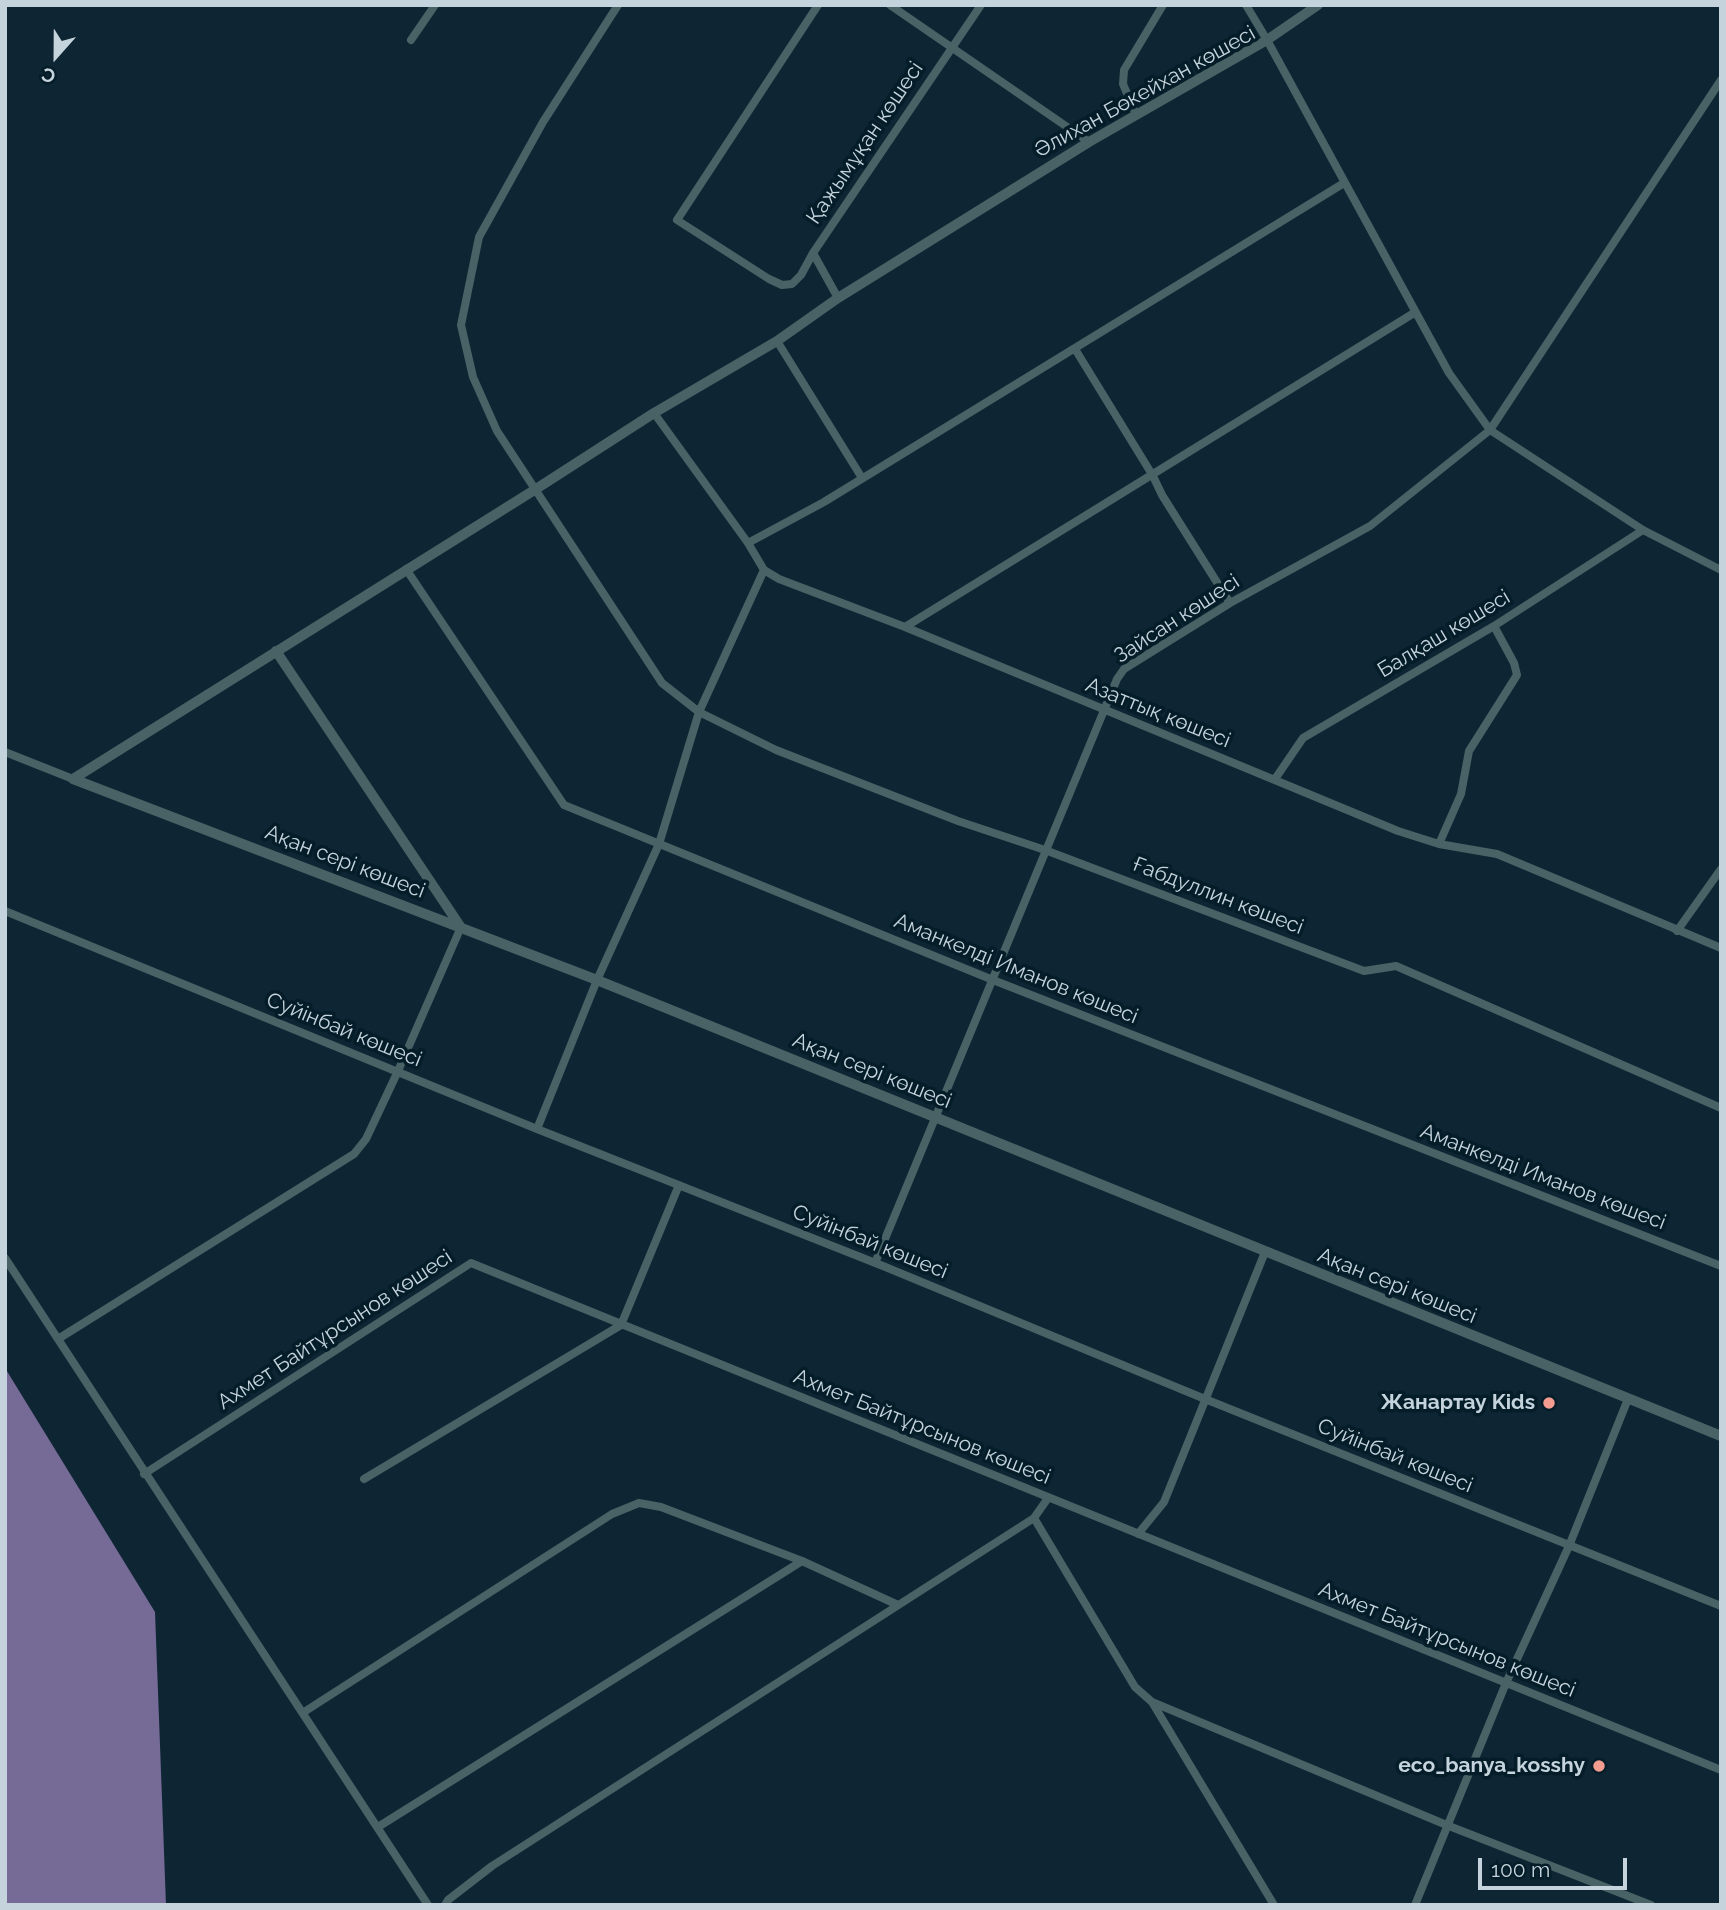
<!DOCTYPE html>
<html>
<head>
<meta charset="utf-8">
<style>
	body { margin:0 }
	#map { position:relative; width:1726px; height:1910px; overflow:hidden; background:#0e2633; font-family:Raleway,sans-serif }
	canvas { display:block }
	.frame { position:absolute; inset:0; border:7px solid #c5d4dc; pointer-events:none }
	.north { position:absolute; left:21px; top:21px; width:70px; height:70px; -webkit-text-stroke:5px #041d29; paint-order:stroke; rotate:201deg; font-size:19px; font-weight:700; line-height:28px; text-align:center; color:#c5d4dc }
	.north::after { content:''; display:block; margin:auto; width:24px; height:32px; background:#c5d4dc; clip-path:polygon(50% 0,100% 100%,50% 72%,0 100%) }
	.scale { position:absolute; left:1478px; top:1858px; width:149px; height:32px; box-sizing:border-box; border:4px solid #c5d4dc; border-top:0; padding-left:9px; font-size:21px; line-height:24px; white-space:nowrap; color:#c5d4dc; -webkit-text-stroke:5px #041d29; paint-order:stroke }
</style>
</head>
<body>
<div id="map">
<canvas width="1726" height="1910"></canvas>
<div class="frame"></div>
<div class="north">С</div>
<div class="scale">100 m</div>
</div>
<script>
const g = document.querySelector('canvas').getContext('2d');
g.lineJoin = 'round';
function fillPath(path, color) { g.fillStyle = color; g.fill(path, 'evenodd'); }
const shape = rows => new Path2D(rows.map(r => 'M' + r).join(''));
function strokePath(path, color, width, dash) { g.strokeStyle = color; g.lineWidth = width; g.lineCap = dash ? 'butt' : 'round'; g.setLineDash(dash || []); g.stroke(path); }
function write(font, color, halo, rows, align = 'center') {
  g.font = font + ' Raleway,sans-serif'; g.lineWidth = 7; g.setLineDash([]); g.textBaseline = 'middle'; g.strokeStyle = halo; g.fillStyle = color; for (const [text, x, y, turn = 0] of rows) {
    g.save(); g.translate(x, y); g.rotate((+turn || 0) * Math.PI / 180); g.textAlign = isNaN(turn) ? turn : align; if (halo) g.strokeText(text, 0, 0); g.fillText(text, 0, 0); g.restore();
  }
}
const water = shape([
	[5,1368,155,1612,166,1905,5,1905]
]);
const minor = shape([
	[618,5,543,122,479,237,461,325,473,377,497,431,662,683,699,712,776,750,958,821,1045,850,1364,971,1396,966,1721,1108],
	[890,5,1089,142],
	[1246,5,1267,40,1449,373,1490,430,1643,530,1721,570],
	[411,40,435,5],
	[1136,115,1123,84,1124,70,1163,5],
	[813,253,801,275,792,284,782,285,769,279,677,220,818,5],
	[838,298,813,253,981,5],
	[777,341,862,478],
	[1075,349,1153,476,1162,495,1230,603],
	[654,413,748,543,764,570,779,579,905,627,1398,831,1439,844,1497,854,1721,948],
	[748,543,824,502,1344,183],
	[406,569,564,805,993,980,1721,1266],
	[905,627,1414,313],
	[5,752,73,779],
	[1275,779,1303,738,1494,626,1643,530],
	[1439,844,1461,794,1469,751,1517,675,1514,663,1494,626],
	[5,911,537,1129,883,1266,1205,1399,1721,1606],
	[1677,931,1721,869],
	[537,1129,597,980,659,844,699,712,764,570],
	[5,1258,428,1905],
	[875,1263,1117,679,1124,669,1230,603,1370,526,1490,430,1721,80],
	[58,1339,354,1154,366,1139,398,1071,461,927],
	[144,1474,471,1263,1721,1770],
	[364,1479,621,1325,679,1185],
	[1048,1498,1034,1518,1135,1687,1152,1702,1274,1905],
	[1138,1534,1164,1502,1265,1252],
	[1152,1702,1449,1826,1651,1905],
	[304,1712,612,1514,639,1503,661,1507,802,1561,898,1605],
	[378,1827,802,1561],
	[445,1905,448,1900,492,1866,1034,1518],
	[1415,1905,1506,1683,1569,1546,1628,1399]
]);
const tertiary = shape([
	[276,651,460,926],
	[73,779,597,980,1721,1436],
	[73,779,536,489,654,413,777,341,838,298,1089,142,1267,40,1318,5]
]);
const markers = [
	[1549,1403,7,"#f59c90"],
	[1599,1766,7,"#f59c90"]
];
const streetNames = [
	["Әлихан Бөкейхан көшесі",1145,92,-29],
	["Қажымұқан көшесі",865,143,-56],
	["Зайсан көшесі",1177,619,-33],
	["Балқаш көшесі",1444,634,-31],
	["Азаттық көшесі",1158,713,22],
	["Ақан сері көшесі",345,862,21],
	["Ғабдуллин көшесі",1218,896,21],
	["Аманкелді Иманов көшесі",1016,969,22],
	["Суйінбай көшесі",344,1030,22],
	["Ақан сері көшесі",872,1071,22],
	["Аманкелді Иманов көшесі",1543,1177,21],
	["Суйінбай көшесі",870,1242,22],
	["Ақан сері көшесі",1397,1286,22],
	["Ахмет Байтұрсынов көшесі",335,1330,-33],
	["Ахмет Байтұрсынов көшесі",922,1427,22],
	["Суйінбай көшесі",1395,1456,22],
	["Ахмет Байтұрсынов көшесі",1447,1640,22]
];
const poiNames = [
	["Жанартау Kids",1535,1403],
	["eco_banya_kosshy",1585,1766]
];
fillPath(water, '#766a97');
strokePath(minor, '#486265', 8);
strokePath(tertiary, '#486265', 10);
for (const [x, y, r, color] of markers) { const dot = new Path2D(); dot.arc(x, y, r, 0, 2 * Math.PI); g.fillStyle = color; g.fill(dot); strokePath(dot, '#041d29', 2.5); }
write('21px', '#c5d4dc', '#041d29', streetNames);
write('bold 21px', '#c5d4dc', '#041d29', poiNames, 'right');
</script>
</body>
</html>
